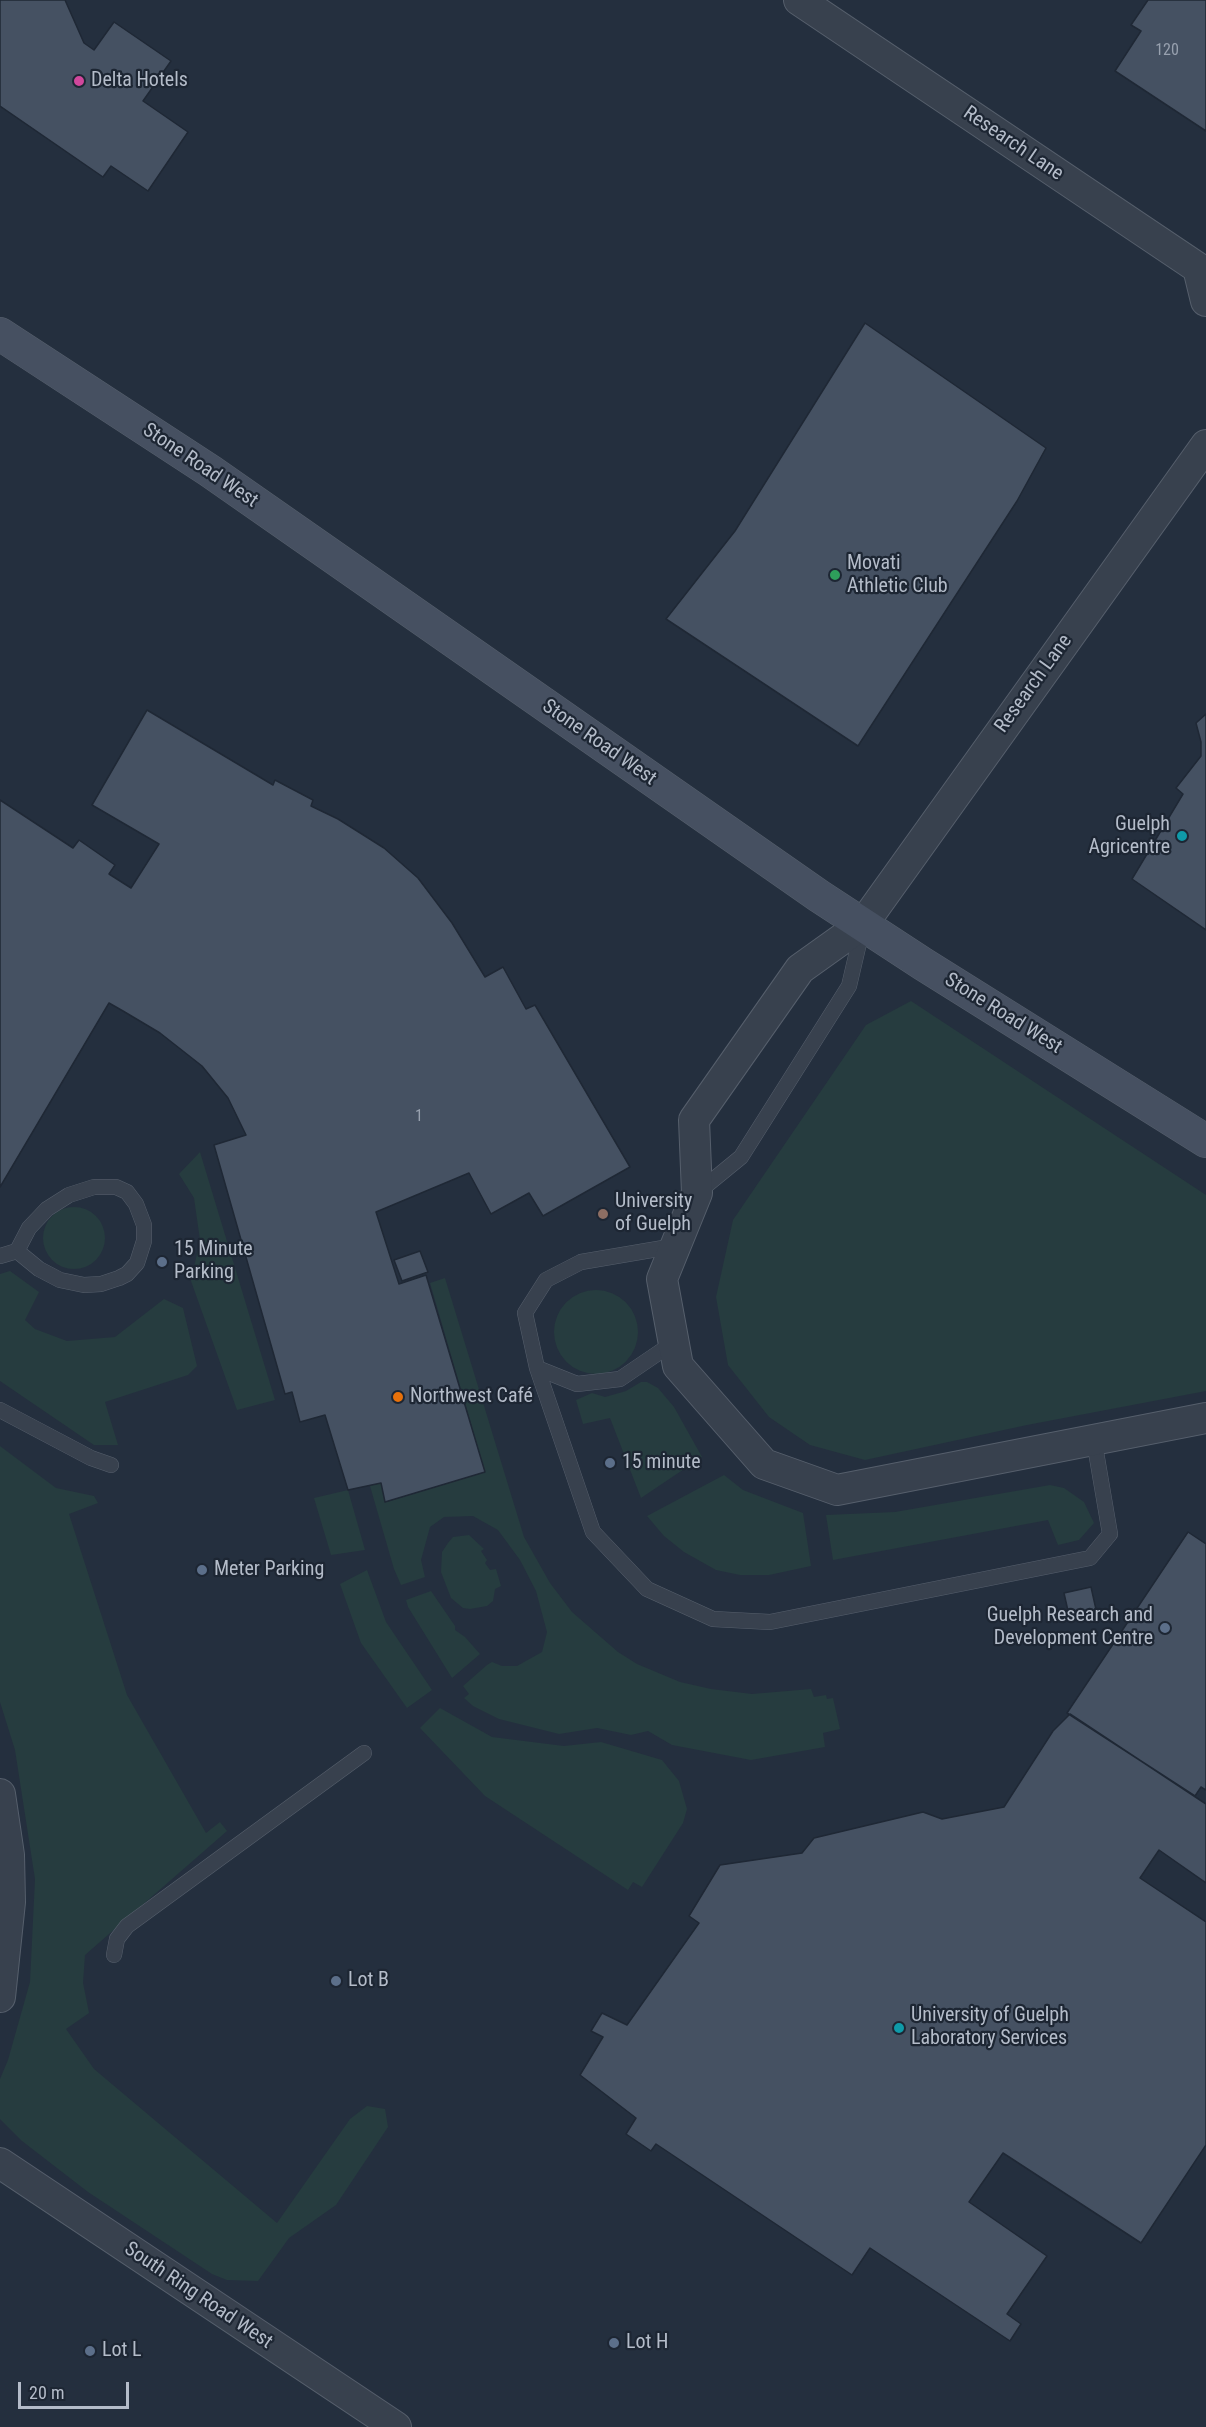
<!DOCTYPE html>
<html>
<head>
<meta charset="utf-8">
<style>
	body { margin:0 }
	#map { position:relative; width:1206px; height:2427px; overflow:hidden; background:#242f3e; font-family:"Roboto Condensed",sans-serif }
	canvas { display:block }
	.scale { position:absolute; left:18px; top:2382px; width:111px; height:27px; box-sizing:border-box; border:3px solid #b4bcc9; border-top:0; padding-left:8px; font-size:18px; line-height:21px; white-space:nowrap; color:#b4bcc9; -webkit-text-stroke:4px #1d2633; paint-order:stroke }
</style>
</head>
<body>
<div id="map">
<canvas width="1206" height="2427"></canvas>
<div class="scale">20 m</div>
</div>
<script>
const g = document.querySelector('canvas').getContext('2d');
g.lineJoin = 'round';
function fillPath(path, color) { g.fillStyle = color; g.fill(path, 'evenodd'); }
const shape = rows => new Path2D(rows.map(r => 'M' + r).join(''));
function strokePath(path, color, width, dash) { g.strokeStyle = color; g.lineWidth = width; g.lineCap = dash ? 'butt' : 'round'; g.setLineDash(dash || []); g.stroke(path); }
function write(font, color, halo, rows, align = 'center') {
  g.font = font + ' "Roboto Condensed",sans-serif'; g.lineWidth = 4.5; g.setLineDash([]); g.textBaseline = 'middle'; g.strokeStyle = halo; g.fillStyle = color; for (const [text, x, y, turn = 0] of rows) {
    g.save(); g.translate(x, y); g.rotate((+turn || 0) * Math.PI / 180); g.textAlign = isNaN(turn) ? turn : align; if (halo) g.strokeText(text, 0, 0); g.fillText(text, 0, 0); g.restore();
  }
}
const green = shape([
	[911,1001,1206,1195,1206,1391,1027,1425,865,1460,810,1445,769,1417,728,1365,716,1297,733,1220,866,1025],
	[200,1152,275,1400,237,1410,191,1281,200,1240,194,1198,179,1174],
	'43 1238a31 31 0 1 1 62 0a31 31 0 1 1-62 0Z',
	[10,1271,39,1292,25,1320,35,1329,67,1341,115,1337,164,1299,183,1308,197,1366,188,1375,105,1402,118,1445,94,1445,0,1381,0,1274],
	[445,1278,524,1537,550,1583,572,1612,618,1652,637,1664,680,1682,711,1689,752,1694,811,1689,814,1697,826,1695,827,1699,833,1698,840,1729,823,1733,825,1747,751,1760,672,1745,648,1731,631,1735,597,1728,559,1734,499,1719,473,1706,464,1698,469,1694,463,1686,487,1665,492,1662,502,1666,517,1666,542,1652,547,1632,536,1591,520,1560,498,1530,473,1516,444,1517,430,1527,421,1560,425,1577,401,1585,394,1569,370,1486,381,1483,386,1502,485,1472,430,1283],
	'554 1332a42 42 0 1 1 84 0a42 42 0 1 1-84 0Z',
	[641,1382,647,1382,658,1388,674,1407,702,1457,641,1498,610,1418,583,1424,576,1400,592,1393,605,1397,626,1391],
	[0,1446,56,1488,94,1496,98,1503,69,1514,127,1695,206,1833,220,1822,227,1831,85,1955,83,1983,89,2013,66,2029,94,2069,277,2223,350,2119,367,2106,385,2109,388,2127,336,2205,289,2238,258,2281,227,2280,212,2274,88,2192,22,2141,0,2119,0,2079,8,2060,30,1982,35,1879,15,1750,0,1702],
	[724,1475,743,1490,803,1513,811,1566,769,1575,740,1575,716,1570,684,1552,664,1536,647,1516],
	[1050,1485,1064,1488,1084,1502,1094,1523,1079,1540,1058,1545,1048,1520,833,1560,826,1515,895,1512],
	[348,1490,365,1550,331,1555,314,1498],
	[469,1535,484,1549,481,1551,487,1560,485,1563,490,1570,496,1569,501,1586,495,1589,493,1601,487,1606,470,1609,463,1608,451,1598,441,1572,442,1552,448,1543,453,1537],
	[367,1570,386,1622,432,1690,407,1708,361,1643,340,1584],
	[431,1591,455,1626,455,1630,465,1637,480,1654,452,1678,408,1607,406,1600],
	[440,1708,492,1737,564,1746,601,1742,662,1760,679,1781,687,1809,683,1823,642,1887,633,1882,628,1890,485,1796,420,1728]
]);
const building = shape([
	[0,0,65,0,84,43,94,50,114,22,171,61,143,101,188,132,148,191,111,166,103,177,0,106,0,0],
	[1148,0,1206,0,1206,131,1115,71,1141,31,1131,25,1148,0],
	[865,323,1046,448,1017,501,858,746,666,619,735,531,865,323],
	[147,710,273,785,275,780,313,800,311,806,338,819,384,848,418,878,452,923,485,977,503,967,526,1009,535,1005,630,1167,543,1216,529,1193,491,1214,469,1173,376,1212,399,1284,426,1275,485,1472,385,1502,381,1483,348,1490,325,1415,300,1422,292,1392,285,1394,214,1145,246,1135,228,1098,202,1066,160,1033,123,1011,109,1003,0,1187,0,800,73,848,79,840,115,865,109,874,131,888,159,844,92,805,147,710],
	[1206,714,1206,930,1132,879,1183,794,1176,788,1201,756,1201,742,1196,723,1206,714],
	[420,1251,428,1272,402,1281,394,1260,420,1251],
	[1188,1532,1206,1544,1206,1790,1201,1787,1195,1796,1067,1713,1188,1532],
	[1091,1587,1097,1614,1070,1620,1064,1593,1091,1587],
	[1070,1714,1206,1804,1206,1883,1159,1850,1140,1878,1206,1922,1206,2145,1141,2243,1003,2153,969,2202,1047,2256,1007,2314,1021,2324,1010,2341,870,2248,852,2275,656,2144,651,2151,626,2134,636,2118,580,2075,603,2037,591,2031,602,2013,627,2025,699,1923,689,1916,720,1865,802,1853,814,1838,923,1812,942,1819,1004,1807,1053,1731,1070,1714]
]);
const service = shape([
	[697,1193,741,1157,849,986,863,926],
	[0,1256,17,1251,29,1228,47,1209,69,1195,94,1187,116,1187,127,1192,136,1204,144,1225,144,1241,137,1263,127,1274,119,1278,101,1284,84,1285,60,1280,39,1269,17,1251],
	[673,1343,620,1379,577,1384,537,1368,525,1313,546,1280,581,1262,675,1246],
	[537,1368,593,1532,647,1589,713,1619,770,1622,1090,1558,1110,1534,1094,1440],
	[0,1410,91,1458,111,1465],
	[114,1955,117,1939,127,1926,364,1753]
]);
const minor = shape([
	[799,0,1198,268,1206,301],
	[1206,445,863,924,800,969,694,1120,697,1193,662,1279,678,1366,764,1464,837,1490,1206,1418],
	[0,1794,9,1855,10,1902,0,1997],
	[0,2163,396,2427]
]);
const secondary = shape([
	[0,334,210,471,819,896,923,964,1206,1141]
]);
const markers = [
	[79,81,6,"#d1479c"],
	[835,575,6,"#2e9e5b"],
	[1182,836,6,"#0f9aa8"],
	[603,1214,6,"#8d6e63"],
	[162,1262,6,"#5c6f8a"],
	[398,1397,6,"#e8710a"],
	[610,1463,6,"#5c6f8a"],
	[202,1570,6,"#5c6f8a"],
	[1165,1628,6,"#5c6f8a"],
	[336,1981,6,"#5c6f8a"],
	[899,2028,6,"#0f9aa8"],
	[614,2343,6,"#5c6f8a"],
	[90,2351,6,"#5c6f8a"]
];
const numberNames = [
	["120",1167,51],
	["1",419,1117]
];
const poiNames = [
	["Delta Hotels",91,81],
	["Movati",847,564],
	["Athletic Club",847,587],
	["Guelph",1170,825,"right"],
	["Agricentre",1170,848,"right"],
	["University",615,1202],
	["of Guelph",615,1225],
	["15 Minute",174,1250],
	["Parking",174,1273],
	["Northwest Café",410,1397],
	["15 minute",622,1463],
	["Meter Parking",214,1570],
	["Guelph Research and",1153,1616,"right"],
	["Development Centre",1153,1639,"right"],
	["Lot B",348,1981],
	["University of Guelph",911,2016],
	["Laboratory Services",911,2039],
	["Lot H",626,2343],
	["Lot L",102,2351]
];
const streetNames = [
	["Research Lane",1013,144,34],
	["Stone Road West",200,466,34],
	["Research Lane",1034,684,-54],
	["Stone Road West",599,743,35],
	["Stone Road West",1003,1014,32],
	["South Ring Road West",198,2296,34]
];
fillPath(green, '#263c3f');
fillPath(building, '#455162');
strokePath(building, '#1f2835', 1.5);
strokePath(service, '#565f6c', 16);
strokePath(minor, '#565f6c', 32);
strokePath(secondary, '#565f6c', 34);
strokePath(service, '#38414e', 15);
strokePath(minor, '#38414e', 30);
strokePath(secondary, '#465061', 33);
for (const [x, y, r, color] of markers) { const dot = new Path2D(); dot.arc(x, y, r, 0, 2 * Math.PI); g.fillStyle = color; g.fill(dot); strokePath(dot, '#1d2633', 2); }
write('16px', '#98a1af', null, numberNames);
write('20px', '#b4bcc9', '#1d2633', poiNames, 'left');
write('20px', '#b4bcc9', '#1d2633', streetNames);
</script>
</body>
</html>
